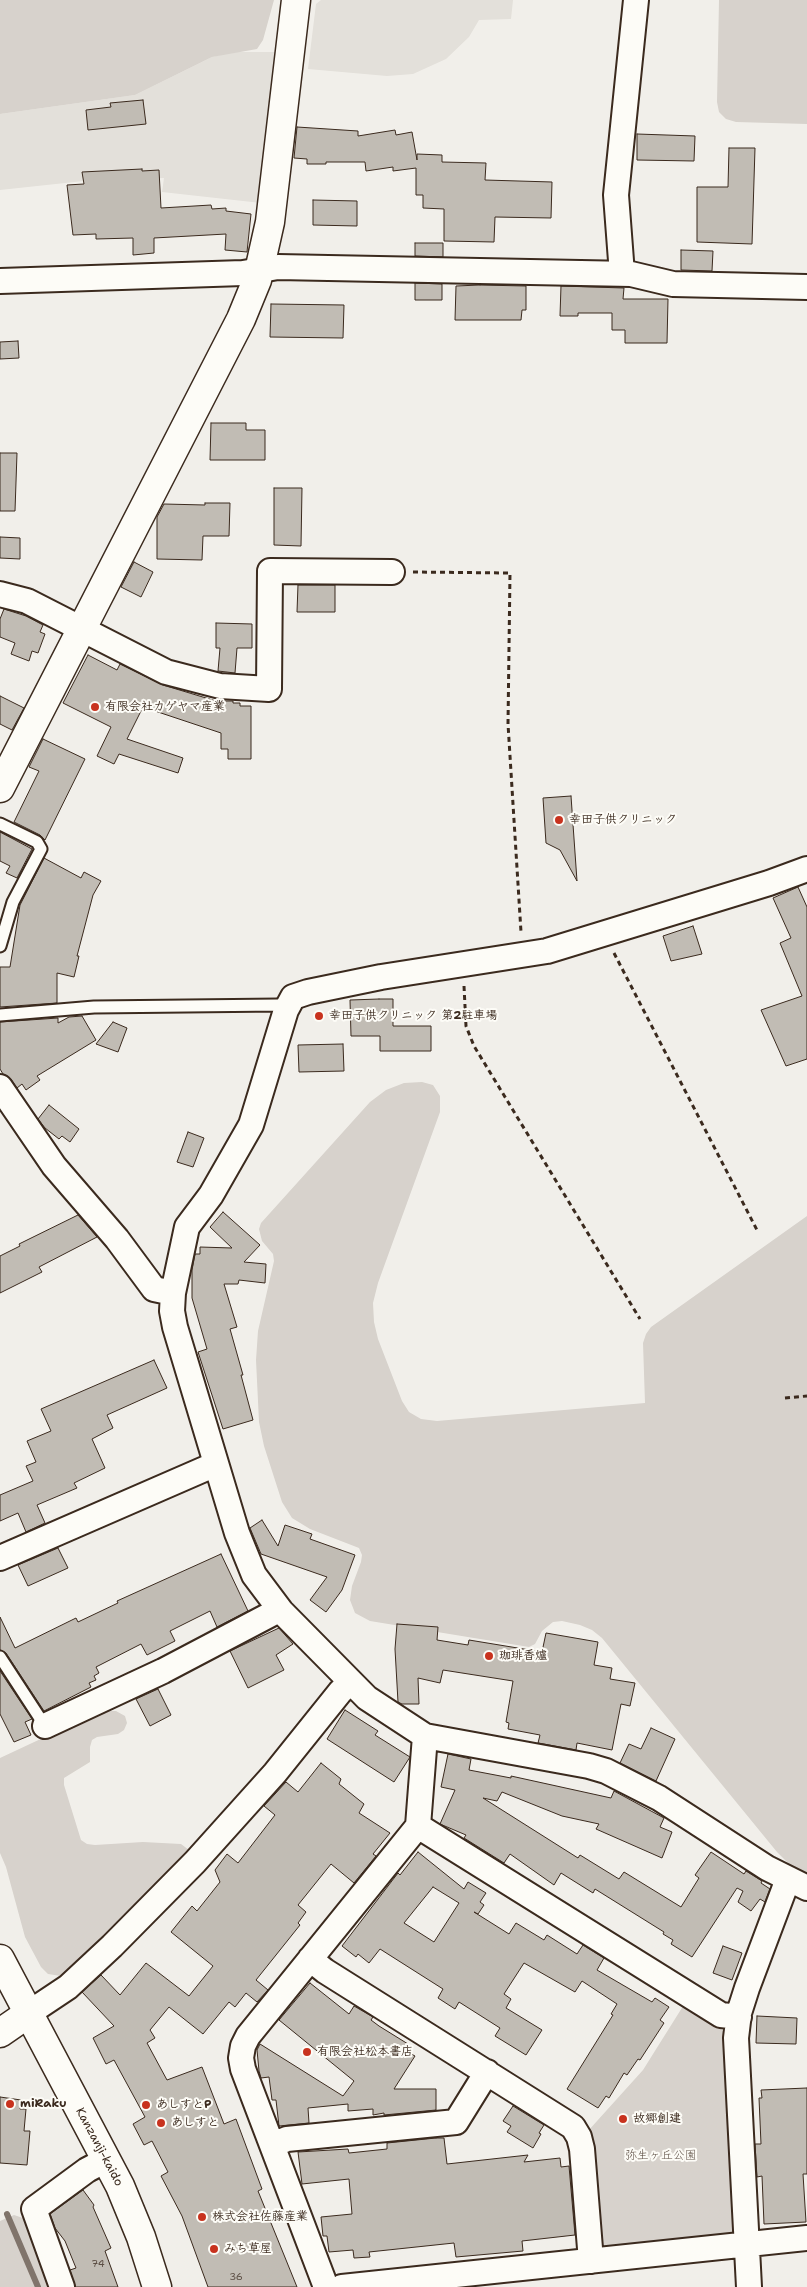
<!DOCTYPE html>
<html>
<head>
<meta charset="utf-8">
<style>
	body { margin:0 }
	canvas { display:block; background:#f1efea }
</style>
</head>
<body>
<canvas width="807" height="2287"></canvas>
<script>
const g = document.querySelector('canvas').getContext('2d');
g.lineJoin = 'round';
function fillPath(path, color) { g.fillStyle = color; g.fill(path, 'evenodd'); }
const shape = rows => new Path2D(rows.map(r => 'M' + r).join(''));
function strokePath(path, color, width, dash) { g.strokeStyle = color; g.lineWidth = width; g.lineCap = dash ? 'butt' : 'round'; g.setLineDash(dash || []); g.stroke(path); }
function write(font, color, halo, rows, align = 'center') {
  g.font = font + ' "Shantell Sans","Klee One",sans-serif'; g.lineWidth = 4; g.setLineDash([]); g.textBaseline = 'middle'; g.strokeStyle = halo; g.fillStyle = color; for (const [text, x, y, turn = 0] of rows) {
    g.save(); g.translate(x, y); g.rotate((+turn || 0) * Math.PI / 180); g.textAlign = isNaN(turn) ? turn : align; if (halo) g.strokeText(text, 0, 0); g.fillText(text, 0, 0); g.restore();
  }
}
const built = shape([
	[321,0,513,0,511,19,479,20,469,37,446,59,413,74,387,76,308,69,316,4],
	[232,52,279,52,261,203,162,192,164,178,93,180,0,190,0,114,135,95,212,57]
]);
const green = shape([
	[0,0,274,0,263,40,257,49,212,57,135,95,0,114],
	[719,0,807,0,807,124,736,122,726,119,719,112,717,102],
	[422,1082,433,1085,440,1096,440,1112,378,1283,373,1303,374,1322,378,1339,402,1401,409,1412,421,1419,437,1421,645,1403,643,1343,646,1334,651,1327,807,1216,807,1877,793,1868,777,1852,602,1638,592,1630,580,1625,562,1621,553,1622,542,1631,535,1644,529,1647,370,1621,355,1613,350,1600,352,1586,361,1562,362,1555,359,1548,310,1529,292,1518,282,1502,264,1446,259,1422,256,1360,258,1331,274,1261,273,1254,262,1241,259,1229,261,1223,370,1102,386,1090,404,1083],
	[106,1711,116,1711,125,1716,127,1723,124,1730,118,1734,97,1737,92,1740,90,1747,90,1762,64,1778,64,1785,81,1840,87,1844,95,1845,143,1842,181,1844,189,1850,188,1854,70,1971,61,1976,48,1974,41,1967,25,1937,6,1867,0,1853,0,1758,94,1714],
	[685,2003,719,2025,726,2037,737,2230,730,2237,604,2250,597,2244,588,2131,643,2070],
	[14,2215,23,2218,30,2226,52,2287,0,2287,0,2221]
]);
const stream = shape([
	[7,2214,38,2287]
]);
const building = shape([
	[143,100,146,124,88,130,86,110,111,107,110,103,143,100],
	[297,127,358,131,358,136,395,130,396,135,412,132,417,160,417,154,442,155,442,162,486,163,485,180,552,182,551,218,495,217,494,242,444,241,444,209,423,208,423,195,416,195,416,168,393,171,393,167,366,171,365,162,326,162,326,164,307,164,307,159,294,158,297,127],
	[637,134,695,136,694,161,637,160,637,134],
	[729,148,755,148,752,244,697,242,697,187,728,187,729,148],
	[142,169,142,171,159,170,161,208,211,205,212,209,226,208,226,211,251,214,247,252,225,250,226,234,154,238,154,253,133,255,133,238,96,239,96,234,73,235,67,185,84,184,82,172,142,169],
	[313,200,357,201,357,226,313,225,313,200],
	[415,243,443,243,443,257,415,256,415,243],
	[681,250,713,251,712,271,681,270,681,250],
	[415,283,442,284,442,300,415,300,415,283],
	[480,285,526,286,526,310,522,310,521,320,455,320,456,286,480,285],
	[561,286,624,288,623,299,668,299,667,343,625,343,625,330,612,330,612,313,578,313,578,316,560,316,561,286],
	[271,304,344,305,343,338,270,337,271,304],
	[18,341,19,358,0,359,0,342,18,341],
	[211,423,246,423,246,430,265,430,265,460,210,460,211,423],
	[0,453,17,453,15,511,0,511,0,453],
	[274,488,302,488,301,546,274,545,274,488],
	[205,503,230,503,229,536,203,536,202,560,157,559,157,517,164,504,205,505,205,503],
	[0,537,20,538,20,559,0,558,0,537],
	[134,562,153,572,141,597,121,587,134,562],
	[298,585,335,585,335,612,297,612,298,585],
	[4,609,26,616,43,625,40,632,45,634,38,653,32,651,29,661,11,654,15,643,0,637,0,619,4,609],
	[216,623,252,624,252,648,237,648,235,673,218,671,220,648,216,648,216,623],
	[88,655,117,670,120,664,163,685,216,701,233,701,233,703,240,703,240,706,251,706,251,759,228,759,228,749,221,749,221,733,143,707,127,739,183,758,178,773,119,754,114,764,97,756,111,727,63,703,88,655],
	[0,696,24,708,12,730,0,724,0,696],
	[43,739,85,759,45,840,40,835,14,822,39,771,29,767,43,739],
	[571,796,577,881,560,850,546,843,543,798,571,796],
	[0,832,32,849,17,878,6,873,10,866,0,861,0,832],
	[44,858,81,878,84,872,101,881,93,895,77,956,79,956,74,977,57,973,57,1003,0,1007,0,967,10,967,20,905,44,858],
	[798,887,807,907,807,1059,786,1066,761,1010,802,996,780,943,791,938,773,898,798,887],
	[693,926,702,954,671,961,663,936,693,926],
	[379,999,393,999,393,1026,431,1026,431,1051,380,1051,380,1036,351,1036,350,1000,379,999],
	[82,1016,96,1040,37,1076,40,1080,26,1090,22,1084,17,1088,11,1079,3,1074,0,1069,0,1022,58,1018,58,1023,69,1017,82,1016],
	[113,1022,127,1028,118,1052,96,1044,113,1022],
	[343,1044,344,1071,299,1072,298,1045,343,1044],
	[49,1105,79,1129,70,1142,62,1136,59,1139,45,1128,38,1119,49,1105],
	[188,1132,204,1138,193,1167,177,1162,188,1132],
	[223,1212,260,1245,244,1262,266,1264,265,1283,239,1280,238,1284,224,1284,237,1327,230,1329,243,1375,241,1375,253,1420,223,1429,198,1352,207,1349,192,1298,192,1270,195,1254,200,1254,200,1247,232,1248,210,1227,223,1212],
	[78,1215,97,1237,39,1267,42,1272,0,1293,0,1256,20,1246,19,1244,78,1215],
	[154,1360,167,1388,107,1415,113,1428,92,1439,105,1468,74,1483,77,1488,37,1505,45,1523,26,1532,18,1513,0,1521,0,1495,33,1481,26,1466,36,1462,27,1441,51,1431,41,1409,154,1360],
	[262,1520,278,1546,285,1525,312,1534,310,1539,355,1555,342,1590,326,1612,310,1600,327,1577,261,1554,250,1528,262,1520],
	[58,1548,68,1568,28,1586,18,1565,58,1548],
	[221,1554,248,1611,217,1627,210,1611,170,1631,175,1641,147,1655,141,1644,96,1667,99,1673,94,1676,96,1680,89,1683,91,1687,44,1711,6,1653,0,1650,0,1617,15,1648,76,1618,78,1622,118,1603,117,1601,221,1554],
	[397,1624,438,1627,437,1640,468,1645,469,1640,542,1652,546,1633,598,1642,594,1665,612,1668,610,1679,635,1683,630,1706,621,1704,612,1750,577,1743,576,1750,538,1743,540,1735,508,1729,509,1723,506,1722,513,1681,443,1670,440,1683,418,1678,419,1704,402,1704,398,1702,395,1649,397,1624],
	[279,1628,293,1644,276,1655,284,1670,248,1688,230,1651,279,1628],
	[0,1671,32,1719,25,1722,31,1735,14,1742,0,1714,0,1671],
	[158,1689,171,1715,150,1726,136,1699,158,1689],
	[345,1710,378,1731,375,1735,410,1757,394,1782,327,1739,345,1710],
	[651,1728,675,1739,656,1781,620,1763,629,1744,641,1749,651,1728],
	[448,1754,471,1759,469,1770,511,1778,511,1776,611,1798,614,1791,664,1818,660,1827,672,1832,662,1858,596,1829,599,1824,562,1816,502,1792,497,1801,483,1798,578,1858,580,1855,619,1879,624,1872,681,1907,699,1878,695,1875,711,1852,744,1874,746,1871,762,1881,761,1883,770,1889,765,1902,760,1899,751,1911,738,1902,743,1891,737,1888,692,1957,671,1944,673,1940,663,1934,664,1932,595,1889,593,1893,561,1873,554,1885,510,1854,504,1863,464,1838,466,1835,440,1824,455,1790,441,1787,448,1754],
	[321,1763,341,1779,339,1784,364,1804,359,1813,390,1833,373,1854,376,1856,354,1883,331,1864,298,1905,306,1912,298,1923,300,1925,256,1980,268,1990,257,2002,246,1993,235,2007,229,2002,203,2034,169,2007,150,2030,155,2038,147,2043,167,2080,202,2067,224,2124,236,2119,262,2189,258,2191,297,2287,208,2287,182,2216,161,2176,168,2172,152,2141,144,2145,133,2124,145,2117,114,2060,106,2064,93,2038,114,2026,82,1992,101,1975,120,1995,146,1963,189,1996,213,1966,171,1932,192,1906,197,1911,220,1882,215,1870,227,1854,238,1863,275,1815,264,1806,286,1782,298,1792,321,1763],
	[418,1852,464,1889,468,1882,486,1893,480,1902,484,1905,478,1914,474,1912,509,1934,516,1923,544,1940,547,1935,577,1954,583,1945,604,1958,597,1970,652,2002,655,1998,669,2007,660,2020,664,2023,640,2060,638,2059,627,2075,624,2073,609,2098,606,2096,598,2108,567,2089,613,2015,611,2014,617,2004,582,1981,575,1992,524,1963,504,1994,511,1999,506,2008,542,2030,526,2055,495,2036,500,2028,459,2002,455,2009,438,1998,443,1989,380,1949,369,1963,358,1954,356,1957,342,1946,398,1873,400,1875,418,1852],
	[433,1887,459,1903,434,1942,404,1923,433,1887],
	[723,1946,742,1953,732,1980,713,1973,723,1946],
	[310,1983,349,2014,354,2006,373,2017,371,2020,379,2026,408,2044,404,2050,415,2056,394,2089,436,2089,436,2110,384,2115,384,2113,373,2115,373,2109,348,2111,348,2104,308,2108,309,2123,279,2126,276,2100,272,2100,269,2077,261,2078,259,2071,257,2050,260,2044,343,2096,354,2081,279,2020,310,1983],
	[757,2016,797,2018,796,2044,756,2043,757,2016],
	[807,2088,807,2174,803,2174,806,2222,764,2224,762,2176,757,2177,755,2144,761,2144,759,2098,762,2098,761,2090,807,2088],
	[0,2097,21,2100,20,2109,26,2109,24,2131,30,2131,27,2165,0,2163,0,2097],
	[513,2106,544,2125,539,2133,541,2134,533,2148,507,2132,511,2126,503,2121,513,2106],
	[436,2138,444,2138,447,2164,528,2155,524,2162,560,2158,561,2167,569,2166,575,2235,522,2241,523,2251,456,2257,454,2243,369,2252,370,2257,354,2258,353,2250,329,2252,327,2236,323,2236,321,2217,352,2214,349,2179,302,2184,298,2152,348,2149,349,2153,387,2149,387,2143,436,2138],
	[83,2190,94,2205,93,2207,111,2248,105,2251,118,2287,75,2287,70,2270,76,2268,65,2241,55,2228,50,2214,83,2190]
]);
const path = shape([
	[413,572,510,573,508,724,521,932],
	[614,953,758,1232],
	[464,986,466,1026,474,1046,640,1319],
	[785,1398,807,1396]
]);
const service = shape([
	[0,824,37,842,41,849,13,902,0,946],
	[0,1015,94,1007,279,1005,287,1008],
	[0,1657,45,1726]
]);
const minor = shape([
	[622,274,616,195,636,0],
	[0,281,243,273,278,267,631,274,673,284,807,287],
	[0,594,27,601,166,672,220,686,269,689,270,571,392,572],
	[807,869,769,883,547,951,381,977,308,992,293,997,286,1010,251,1125,211,1195,187,1227,173,1293,172,1311,175,1327,237,1533,254,1575,281,1611,367,1698,425,1736,589,1766,606,1771,659,1798,767,1868,807,1888],
	[0,1087,54,1166,117,1239,154,1289,173,1293],
	[0,1558,216,1464],
	[45,1726,163,1671,279,1610],
	[418,1826,721,2015,739,2017],
	[310,1959,325,1971,573,2127,579,2137,582,2149,591,2261],
	[29,2013,68,1987,112,1946,195,1862,275,1773,340,1692,350,1682],
	[272,2145,287,2139,456,2122,487,2072],
	[62,2287,34,2209,87,2170,106,2160],
	[326,2287,243,2069,241,2058,243,2046,248,2036,418,1826,425,1736],
	[342,2287,807,2238],
	[749,2287,736,2038,739,2013,747,1988,788,1879]
]);
const tertiary = shape([
	[0,788,241,319,257,280,270,222,296,0],
	[0,2033,29,2013]
]);
const primary = shape([
	[0,1959,120,2186,141,2237,157,2287]
]);
const markers = [
	[95,707,5,"#c8321e"],
	[559,820,5,"#c8321e"],
	[319,1016,5,"#c8321e"],
	[489,1656,5,"#c8321e"],
	[307,2052,5,"#c8321e"],
	[10,2104,5,"#c8321e"],
	[146,2105,5,"#c8321e"],
	[623,2119,5,"#c8321e"],
	[161,2123,5,"#c8321e"],
	[202,2217,5,"#c8321e"],
	[214,2249,5,"#c8321e"]
];
const numberNames = [
	["74",98,2264],
	["36",236,2277]
];
const poiNames = [
	["有限会社カゲヤマ産業",105,707],
	["幸田子供クリニック",569,820],
	["幸田子供クリニック 第2駐車場",329,1016],
	["珈琲香爐",499,1656],
	["有限会社松本書店",317,2052],
	["miRaku",20,2104],
	["あしすとP",156,2105],
	["故郷創建",633,2119],
	["あしすと",171,2123],
	["株式会社佐藤産業",212,2217],
	["みち草屋",224,2249]
];
const streetNames = [
	["Kanzanji-kaido",99,2147,62]
];
const parkNames = [
	["弥生ヶ丘公園",661,2156]
];
fillPath(built, '#e3e0da');
fillPath(green, '#d7d2cc');
strokePath(stream, '#80746b', 6);
fillPath(building, '#c1bcb4');
strokePath(building, '#3b2a1e', 1);
strokePath(service, '#3b2a1e', 15);
strokePath(minor, '#3b2a1e', 28);
strokePath(tertiary, '#3b2a1e', 31);
strokePath(primary, '#3b2a1e', 31);
strokePath(path, '#3b2a1e', 3, [5, 4]);
strokePath(service, '#fdfcf7', 11);
strokePath(minor, '#fdfcf7', 24);
strokePath(tertiary, '#fdfcf7', 28);
strokePath(primary, '#fdfcf7', 28);
for (const [x, y, r, color] of markers) { const dot = new Path2D(); dot.arc(x, y, r, 0, 2 * Math.PI); g.fillStyle = color; g.fill(dot); strokePath(dot, '#fdfcf7', 2); }
write('10px', '#5c4e44', null, numberNames);
write('bold 12px', '#3b2a1e', '#fdfcf7', poiNames, 'left');
write('12px', '#3b2a1e', '#fdfcf7', streetNames);
write('12px', '#62544a', '#fdfcf7', parkNames);
</script>
</body>
</html>
